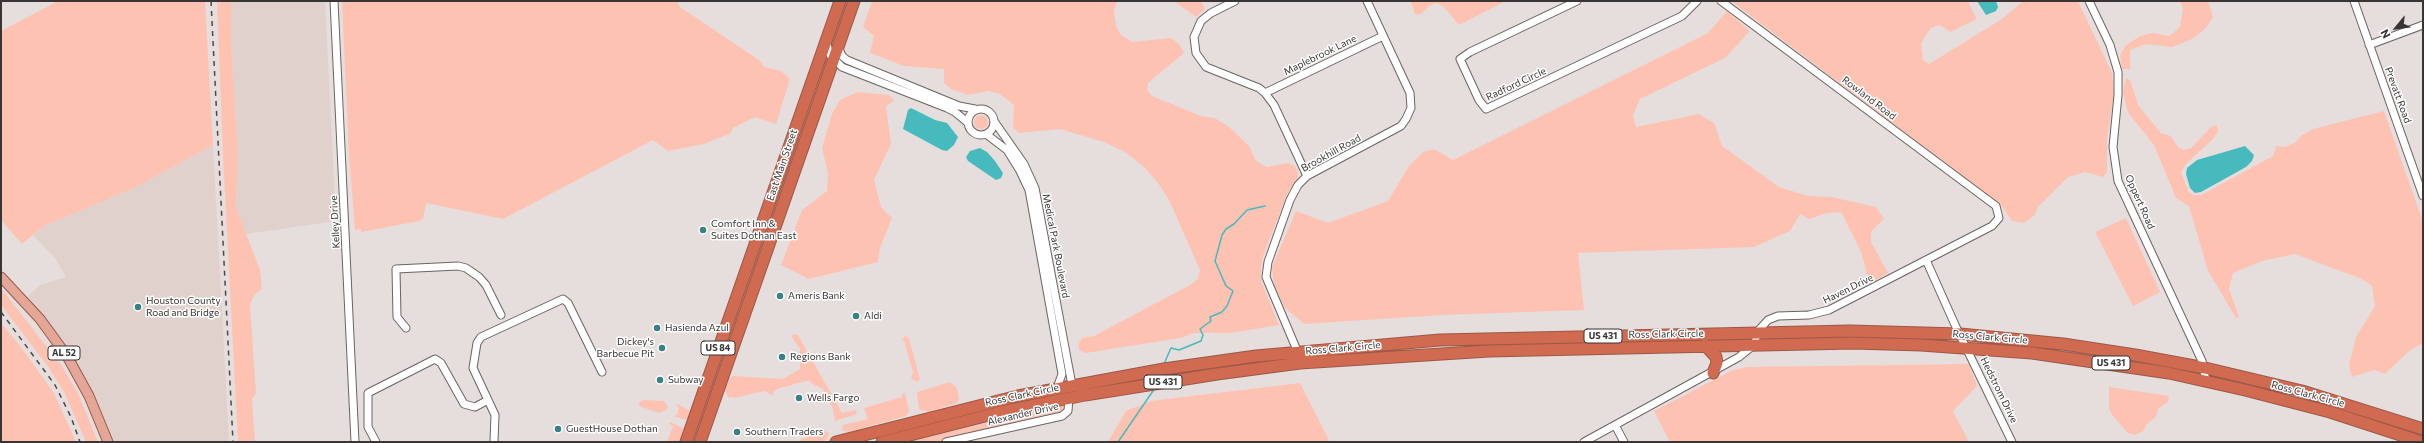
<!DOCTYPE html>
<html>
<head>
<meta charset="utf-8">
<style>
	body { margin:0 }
	#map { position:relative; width:2424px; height:443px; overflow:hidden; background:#e6dedc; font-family:Commissioner,sans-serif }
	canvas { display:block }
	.frame { position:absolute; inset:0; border:2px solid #383534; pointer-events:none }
	.north { position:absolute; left:2376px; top:8px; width:40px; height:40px; -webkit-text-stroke:3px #fff; paint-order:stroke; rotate:241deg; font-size:11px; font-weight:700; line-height:16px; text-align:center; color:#383534 }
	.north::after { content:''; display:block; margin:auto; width:14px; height:18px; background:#383534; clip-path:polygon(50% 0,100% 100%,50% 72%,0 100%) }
</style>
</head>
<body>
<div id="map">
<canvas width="2424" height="443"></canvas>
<div class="frame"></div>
<div class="north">N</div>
</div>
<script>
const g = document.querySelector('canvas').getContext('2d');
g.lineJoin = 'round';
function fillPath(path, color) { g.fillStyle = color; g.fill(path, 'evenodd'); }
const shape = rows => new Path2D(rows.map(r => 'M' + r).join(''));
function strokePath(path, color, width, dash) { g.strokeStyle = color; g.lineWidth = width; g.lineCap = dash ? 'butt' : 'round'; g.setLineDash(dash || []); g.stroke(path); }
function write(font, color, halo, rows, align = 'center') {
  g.font = font + ' Commissioner,sans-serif'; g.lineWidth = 3; g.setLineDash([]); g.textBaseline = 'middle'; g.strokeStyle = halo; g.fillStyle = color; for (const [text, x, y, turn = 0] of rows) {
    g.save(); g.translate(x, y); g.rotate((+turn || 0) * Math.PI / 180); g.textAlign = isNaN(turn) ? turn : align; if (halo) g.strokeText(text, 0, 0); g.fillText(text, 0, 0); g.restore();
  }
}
const built = shape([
	[231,1,325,1,336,221,246,234,236,207,238,154,231,43],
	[213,145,229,442,112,442,99,411,26,298,40,285,66,277,55,258,33,235,44,226,134,188]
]);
const green = shape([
	[58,1,205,1,213,145,134,188,44,226,22,244,1,220,1,31],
	[217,1,231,1,231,43,238,154,236,207,260,270,262,289,255,294,250,304,256,393,252,400,255,442,238,442,223,155],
	[342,1,677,1,680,7,759,60,764,67,781,71,790,79,776,124,755,117,733,128,731,133,704,144,668,151,653,140,503,219,426,203,423,219,419,221,361,232,361,229,355,230,349,155],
	[872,1,1117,1,1114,11,1116,26,1121,35,1132,42,1171,38,1180,45,1184,53,1148,83,1147,90,1152,96,1201,116,1215,118,1229,127,1249,146,1256,161,1267,167,1288,163,1295,166,1298,172,1297,180,1288,192,1263,256,1261,269,1261,281,1279,325,1231,333,1194,333,1180,338,1086,353,1079,350,1079,343,1082,338,1094,336,1190,285,1198,279,1200,270,1169,200,1158,183,1145,168,1127,153,1104,142,1060,129,1019,133,1013,128,1014,105,1000,94,988,91,968,95,951,89,944,83,944,69,904,66,870,53,874,36,863,27],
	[1174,1,1201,1,1205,9,1196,17],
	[1411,1,1506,1,1459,25,1444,7,1436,3,1429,6,1421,14,1415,15],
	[1731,1,1968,1,1977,19,1950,32,1940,25,1931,28,1921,43,1923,60,1929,64,2002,19,2023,1,2078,1,2112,73,2114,93,2107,139,2107,172,2103,177,2085,172,2068,177,2037,208,2035,215,2024,223,2012,221,2002,206],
	[2180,1,2208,1,2213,17,2206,28,2192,39,2172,47,2146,44,2130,50,2130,69,2122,69,2120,55,2125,46,2140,36,2153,33,2169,36,2180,27,2183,8],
	[1727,11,1750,31,1725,58,1640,99,1633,116,1636,127,1699,114,1714,123,1722,146,1779,187,1808,196,1831,197,1876,207,1884,219,1871,232,1871,242,1888,273,1870,283,1861,252,1841,212,1827,213,1809,219,1800,214,1790,231,1754,247,1578,253,1584,310,1442,315,1304,324,1284,307,1274,284,1272,267,1296,211,1328,223,1388,201,1409,166,1423,152,1434,149,1453,160,1708,33],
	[2126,78,2130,80,2138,105,2161,133,2171,136,2178,147,2184,150,2191,148,2211,127,2217,125,2218,131,2213,139,2186,164,2181,172,2189,192,2194,195,2201,195,2273,156,2276,146,2284,147,2295,143,2302,135,2313,129,2384,111,2423,222,2423,343,2409,351,2385,374,2374,370,2352,377,2349,365,2356,337,2375,306,2372,286,2362,279,2295,254,2262,261,2233,273,2229,289,2239,317,2236,318,2208,271,2189,206,2176,198,2154,145,2128,113,2123,93],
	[857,92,889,95,894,101,886,106,891,144,874,180,881,207,892,218,880,248,878,262,809,279,781,265,802,210,827,191,828,173,822,148,832,114,840,100],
	'974 122a7 7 0 1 1 14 0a7 7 0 1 1-14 0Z',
	[2126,218,2160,292,2133,306,2095,232],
	[1,288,61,365,78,393,98,442,86,442,64,392,49,368,1,305],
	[1,323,21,347,54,393,76,442,1,442],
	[793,334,798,335,842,413,856,410,857,414,835,421,833,409,823,389,811,383,810,380,780,388,773,392,774,396,764,391,734,398,728,397,725,390,729,379,733,376,783,379,800,369,800,349,792,337],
	[905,336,909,339,920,379,917,382,911,378,913,372,904,340,901,341],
	[1969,364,1977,386,1953,411,1969,442,1670,442,1654,411,1733,370,1747,367],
	[950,382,957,388,959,398,957,403,928,412,919,409,917,392],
	[1300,383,1330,442,1108,442,1126,411,1151,401],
	[2109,387,2169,396,2168,402,2158,409,2156,417,2147,424,2143,431,2135,435,2128,433,2113,416,2109,409],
	[905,393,909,411,906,416,849,432,842,430,843,425,868,419,864,408,902,397,902,394],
	[643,400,664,401,668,407,665,411,659,413,639,406,639,403],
	[677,404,689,410,690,418,686,420,673,416,677,415,679,408,677,407],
	[1060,406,1065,407,1064,413,940,442,903,442],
	[670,422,683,428,681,442,667,442,673,426,669,424],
	[824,431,829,433,827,439,824,441,799,442,801,439]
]);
const water = shape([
	[1977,1,1996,1,1998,7,1996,11,1986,15],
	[911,108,935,120,947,123,958,137,954,145,947,151,942,150,903,129,908,110],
	[2245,146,2254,155,2252,161,2246,167,2201,192,2195,193,2190,188,2186,174,2187,168,2197,160],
	[980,148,987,152,995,161,1003,173,1001,178,996,180,968,161,966,157,970,151]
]);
const stream = shape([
	[1164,364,1171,348,1179,350,1201,341,1203,335,1200,329,1211,321,1210,317,1222,312,1227,306,1233,291,1226,286,1215,261,1222,235,1226,229,1234,224,1247,210,1265,206],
	[1118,442,1155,388]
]);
const minor = shape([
	[334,1,355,442],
	[1235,1,1211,13,1201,21,1194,37,1196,53,1206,67,1259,88,1265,93,1274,105,1307,176],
	[1577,1,1470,52,1460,59,1479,100,1486,109,1682,16,1697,1],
	[2089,1,2110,45,2118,72,2118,95,2113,147,2118,181,2202,361,2206,381],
	[2354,1,2423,196],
	[826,41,830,55,842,67,947,108,955,112,967,122],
	[2369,45,2423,25],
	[838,46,842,56,847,60,959,106,975,109],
	[1265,93,1383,36],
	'968 122a13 13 0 1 1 26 0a13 13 0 1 1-26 0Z',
	[994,121,1024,164,1035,188,1072,385],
	[986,134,1007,150,1020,171,1029,190,1062,374,1057,388],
	[1926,260,1956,327,2012,442],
	[406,328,397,317,396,269,458,266,466,268,479,277,486,285,501,315],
	[1299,355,1266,277,1268,262,1290,200,1298,185,1307,176,1401,126,1406,119,1411,108,1410,93,1367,1],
	[1615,425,1624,442],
	[376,442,368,427,368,393,435,359,441,363,464,404,475,407,488,400],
	[494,442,495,415,473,368,477,343,481,337,563,299,568,303,602,372],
	[946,442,1062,416,1068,411,1069,398],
	[1584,442,1739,357,1755,344,1757,332,1768,320,1778,316,1809,315,1829,310,1992,226,1999,218,1996,206,1721,1]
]);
const major = shape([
	[1,277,40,319,67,356,89,396,108,442]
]);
const highway = shape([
	[1705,345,1716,357,1717,363,1713,373],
	[686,442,840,1],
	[700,442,854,1],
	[836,442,1018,396,1164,369,1256,356,1440,340,1850,331,1960,334,2063,344,2135,355,2205,368,2302,391,2423,429],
	[882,442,1001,412,1085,395,1217,374,1300,363,1489,351,1853,343,1921,345,2032,353,2169,373,2245,390,2330,412,2422,442]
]);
const rail = shape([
	[211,1,233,442],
	[1,312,55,385,71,417,80,442]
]);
const markers = [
	[703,230,4,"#388184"],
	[780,296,4,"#388184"],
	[138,307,4,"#388184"],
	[856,316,4,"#388184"],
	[657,328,4,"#388184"],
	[662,348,4,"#388184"],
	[782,357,4,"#388184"],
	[660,380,4,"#388184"],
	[799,398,4,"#388184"],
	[558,429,4,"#388184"],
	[737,432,4,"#388184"]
];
const shields = [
	[1603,336,38],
	[718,348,34],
	[64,353,32],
	[2111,363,38],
	[1163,382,38]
];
const shieldNames = [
	["US 431",1603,336],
	["US 84",718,348],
	["AL 52",64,353],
	["US 431",2111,363],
	["US 431",1163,382]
];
const streetNames = [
	["Maplebrook Lane",1320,55,-26],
	["Radford Circle",1516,84,-25],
	["Prevatt Road",2398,95,70],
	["Rowland Road",1869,98,37],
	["Brookhill Road",1331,153,-29],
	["East Main Street",782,165,-71],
	["Oppert Road",2140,202,66],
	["Kelley Drive",335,222,-93],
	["Medical Park Boulevard",1056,246,79],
	["Haven Drive",1848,289,-26],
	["Ross Clark Circle",1666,334,-1],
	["Ross Clark Circle",1990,337,5],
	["Ross Clark Circle",1343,348,-5],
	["Hedstrom Drive",1999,390,64],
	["Ross Clark Circle",2308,394,15],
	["Ross Clark Circle",1022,395,-12],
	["Alexander Drive",1023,414,-13]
];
const poiNames = [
	["Comfort Inn &",711,224],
	["Suites Dothan East",711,236],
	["Ameris Bank",788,296],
	["Houston County",146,301],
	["Road and Bridge",146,313],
	["Aldi",864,316],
	["Hasienda Azul",665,328],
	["Dickey's",654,342,"right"],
	["Barbecue Pit",654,354,"right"],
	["Regions Bank",790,357],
	["Subway",668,380],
	["Wells Fargo",807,398],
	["GuestHouse Dothan",566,429],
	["Southern Traders",745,432]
];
fillPath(built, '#e1d1cc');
fillPath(green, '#fec2b3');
fillPath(water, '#47babe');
strokePath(stream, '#47babe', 1.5);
strokePath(minor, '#6a6462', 9);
strokePath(major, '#9b5848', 11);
strokePath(highway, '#9b5848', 13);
strokePath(minor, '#fff', 7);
strokePath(major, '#e3a697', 9);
strokePath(highway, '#d06b52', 11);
strokePath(rail, '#4c4847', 1.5, [5, 5]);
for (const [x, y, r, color] of markers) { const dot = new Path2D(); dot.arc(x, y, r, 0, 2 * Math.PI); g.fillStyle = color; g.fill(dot); strokePath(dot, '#fff', 1.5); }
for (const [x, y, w] of shields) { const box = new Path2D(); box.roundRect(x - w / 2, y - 7, w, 14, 3); g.fillStyle = '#fff'; g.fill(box); strokePath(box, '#383534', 1); }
write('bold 9px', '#383534', null, shieldNames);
write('10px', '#383534', '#fff', streetNames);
write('10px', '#383534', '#fff', poiNames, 'left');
</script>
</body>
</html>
